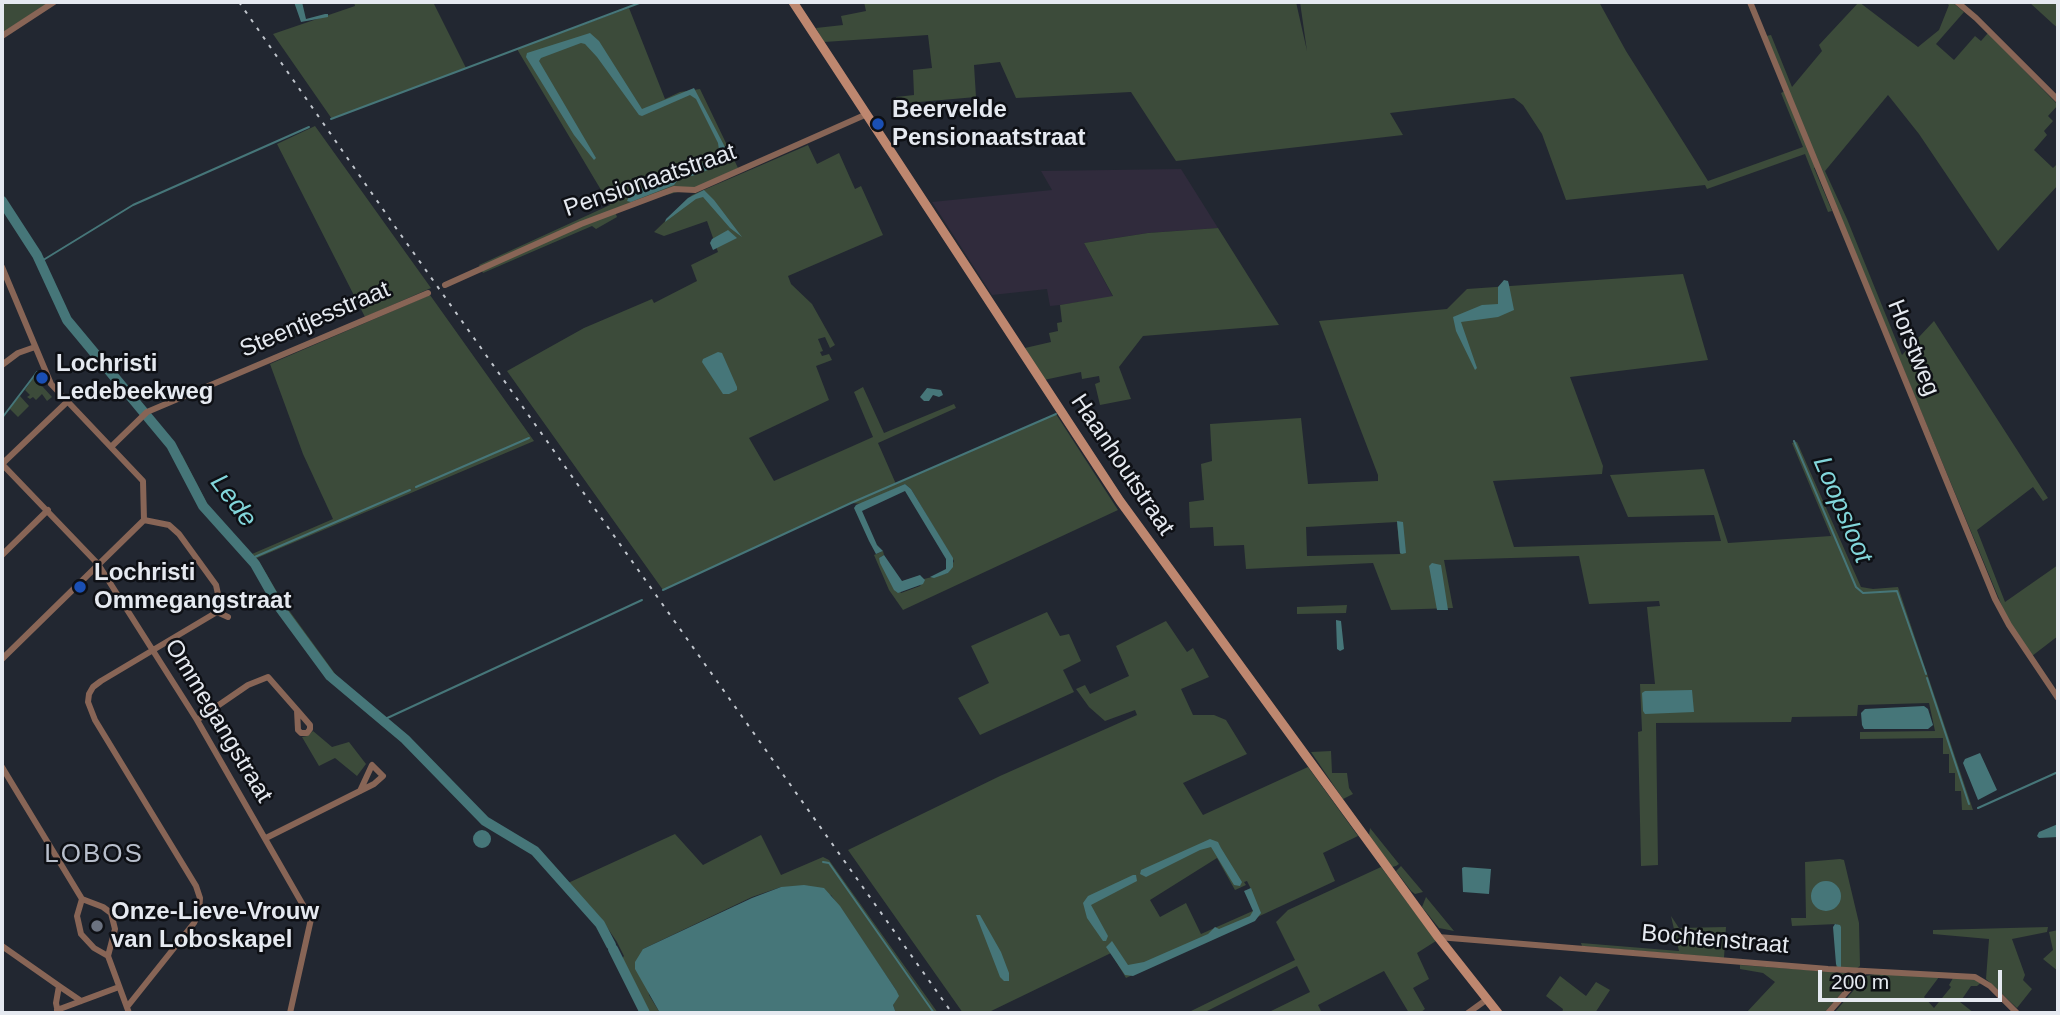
<!DOCTYPE html>
<html>
<head>
<meta charset="utf-8">
<style>
	body { margin:0 }
	#map { position:relative; width:2060px; height:1015px; overflow:hidden; background:#222731; font-family:Helvetica,sans-serif }
	canvas { display:block }
	.frame { position:absolute; inset:0; border:4px solid #e5e9f0; pointer-events:none }
	.scale { position:absolute; left:1818px; top:970px; width:184px; height:32px; box-sizing:border-box; border:4px solid #e5e9f0; border-top:0; padding-left:9px; font-size:21px; line-height:24px; white-space:nowrap; color:#e5e9f0; -webkit-text-stroke:5px #0e1015; paint-order:stroke }
</style>
</head>
<body>
<div id="map">
<canvas width="2060" height="1015"></canvas>
<div class="frame"></div>
<div class="scale">200 m</div>
</div>
<script>
const g = document.querySelector('canvas').getContext('2d');
g.lineJoin = 'round';
function fillPath(path, color) { g.fillStyle = color; g.fill(path, 'evenodd'); }
const shape = rows => new Path2D(rows.map(r => 'M' + r).join(''));
function strokePath(path, color, width, dash) { g.strokeStyle = color; g.lineWidth = width; g.lineCap = dash ? 'butt' : 'round'; g.setLineDash(dash || []); g.stroke(path); }
function write(font, color, halo, rows, align = 'center') {
  g.font = font + ' Helvetica,sans-serif'; g.lineWidth = 5; g.setLineDash([]); g.textBaseline = 'middle'; g.strokeStyle = halo; g.fillStyle = color; for (const [text, x, y, turn = 0] of rows) {
    g.save(); g.translate(x, y); g.rotate((+turn || 0) * Math.PI / 180); g.textAlign = isNaN(turn) ? turn : align; if (halo) g.strokeText(text, 0, 0); g.fillText(text, 0, 0); g.restore();
  }
}
const industrial = shape([
	[1181,169,1218,228,1148,233,1084,243,1113,297,1060,305,1050,306,1047,289,992,295,932,202,1052,190,1041,171]
]);
const green = shape([
	[2,2,49,2,2,33],
	[354,2,433,2,466,68,332,119,273,34,355,6],
	[864,2,1296,2,1307,51,1300,2,1599,2,1626,51,1708,181,1803,147,1781,93,1787,90,1766,36,1771,35,1792,87,1822,51,1819,45,1859,2,1918,47,1939,30,1949,5,1945,2,1952,2,1964,12,1936,44,1954,60,1975,36,1981,41,1988,33,2058,105,2048,116,2053,121,2044,131,2047,135,2034,150,2053,168,2058,163,2058,185,1998,251,1919,134,1888,95,1825,171,1847,219,1902,355,1934,321,2048,498,2043,501,2033,487,1977,530,2005,602,2058,565,2058,636,2032,656,2007,618,1819,166,1814,168,1832,211,1828,212,1805,154,1707,189,1705,185,1566,200,1542,134,1523,105,1514,98,1390,113,1403,135,1176,161,1131,92,1016,98,1000,62,974,65,976,97,896,104,896,97,914,95,913,70,932,68,928,35,824,42,816,28,843,25,841,16,866,11],
	[2029,2,2058,2,2058,28,2053,24],
	[629,8,665,99,680,92,700,89,738,168,700,186,614,209,617,217,596,229,592,226,483,273,479,265,610,205,517,49],
	[315,126,431,288,365,317,277,144],
	[808,145,817,164,839,153,855,189,861,186,883,235,788,276,791,284,812,304,835,345,830,348,825,337,818,339,823,351,820,352,822,356,829,354,832,360,816,366,829,400,749,438,774,481,873,437,854,392,863,387,884,433,954,404,956,408,878,443,896,484,1056,414,1118,510,903,610,889,590,874,555,883,551,884,555,879,558,901,593,920,586,924,579,948,573,954,561,911,489,905,484,862,504,851,503,663,590,507,371,584,328,652,299,654,303,697,281,691,265,718,252,707,221,664,236,654,232,692,195],
	[1218,228,1279,325,1143,336,1119,367,1131,399,1100,405,1095,384,1100,382,1099,376,1082,379,1081,372,1044,380,1025,348,1051,342,1049,333,1058,331,1057,323,1062,322,1060,305,1113,296,1084,243,1148,233],
	[1683,274,1708,360,1570,377,1603,466,1602,474,1493,481,1514,547,1721,541,1714,515,1628,517,1610,475,1704,469,1728,543,1831,536,1792,443,1797,442,1861,587,1873,589,1898,587,1973,810,1962,810,1961,791,1955,791,1955,773,1949,773,1949,754,1943,754,1943,738,1860,739,1860,732,1935,731,1929,703,1858,705,1857,716,1792,717,1791,722,1656,723,1658,865,1641,866,1638,732,1642,731,1640,684,1655,684,1647,607,1660,606,1659,601,1589,604,1579,556,1444,560,1453,608,1391,610,1373,563,1246,569,1244,545,1214,546,1213,527,1190,528,1189,502,1204,500,1201,464,1212,461,1210,424,1301,418,1308,484,1378,481,1378,475,1319,321,1447,309,1467,289],
	[1397,522,1400,554,1307,556,1306,527],
	[430,295,534,441,257,558,283,602,336,675,333,677,303,638,253,560,205,505,179,457,182,455,209,507,252,554,333,519,303,454,270,364],
	[34,377,52,397,47,401,42,394,36,400,33,397,30,399,27,397,30,395,25,390],
	[20,396,29,406,18,417,9,408],
	[1347,605,1346,613,1297,614,1297,607],
	[1047,612,1060,636,1069,634,1081,661,1063,670,1074,692,980,735,958,698,989,683,971,646],
	[1166,621,1187,652,1193,648,1209,677,1181,689,1193,715,1214,715,1226,720,1247,754,1183,783,1203,815,1308,767,1358,836,1323,853,1335,881,1126,978,1111,953,987,1013,963,1013,848,850,1000,776,1137,715,1135,710,1105,721,1089,707,1076,689,1085,685,1090,694,1129,676,1116,646],
	[1217,858,1235,890,1246,885,1244,882,1247,881,1251,889,1245,891,1255,910,1201,934,1186,903,1160,917,1150,900],
	[313,731,332,747,349,742,366,764,357,776,335,758,319,766,302,737,307,736],
	[1331,751,1332,773,1347,773,1349,788,1353,794,1343,799,1311,752],
	[1370,828,1399,864,1396,866,1392,867,1369,835],
	[675,834,703,865,761,835,781,875,823,857,829,860,938,1013,896,1013,893,1005,896,990,831,895,781,887,752,897,643,949,649,995,660,1013,640,1013,617,965,624,956,617,942,600,917,568,883],
	[1840,859,1844,860,1859,923,1860,966,1856,969,1836,968,1837,924,1792,926,1791,918,1806,918,1805,862],
	[1401,866,1423,892,1415,894,1411,891,1396,871],
	[1381,867,1436,941,1417,953,1429,979,1413,988,1425,1009,1420,1013,1409,1013,1384,971,1318,1005,1322,1013,1267,1013,1310,992,1297,966,1203,1013,1187,1013,1295,960,1276,922,1288,910],
	[1426,897,1454,931,1439,928,1422,907],
	[1671,916,1679,928,1726,927,1724,958,1582,946,1581,943,1679,951],
	[2048,927,2047,932,2012,939,2025,975,2023,980,2032,989,2017,1008,1986,979,1989,939,1933,934,1933,930],
	[2058,930,2058,971,2043,959,2053,950,2049,932],
	[1740,965,1848,973,1853,977,1850,983,1824,1013,1746,1013,1775,982,1763,973,1740,969],
	[1875,974,1939,977,1924,997,1934,1008,1951,987,1949,985,1953,978,1977,980,1982,982,1977,986,1971,986,1960,1002,1974,1013,1834,1013,1866,976],
	[1560,976,1586,996,1596,982,1610,990,1595,1013,1562,1013,1563,1009,1546,996]
]);
const water = shape([
	[294,2,302,2,306,19,325,14,328,14,328,17,301,22],
	[590,33,599,41,642,109,694,88,726,149,730,157,726,161,713,168,692,176,688,175,686,172,687,170,720,156,718,143,696,99,690,95,642,116,639,115,597,57,585,44,581,43,541,58,539,61,596,158,594,160,574,135,526,57,527,53],
	[674,173,680,177,674,185,631,202,627,201,630,194],
	[704,190,714,200,742,237,730,228,703,197,696,199,665,222,666,219,688,198],
	[728,230,737,238,713,250,710,243,712,239],
	[1504,280,1508,281,1509,285,1514,310,1498,317,1461,322,1477,368,1475,370,1456,331,1453,317,1482,305,1498,304,1498,287],
	[718,352,722,353,737,387,737,390,729,394,723,394,702,362,703,359],
	[927,388,941,390,943,395,939,397,933,395,929,401,924,401,920,397],
	[905,484,911,489,953,558,953,567,948,573,934,578,930,577,946,569,946,559,905,491,862,511,877,545,883,551,876,554,869,541,854,508,856,505],
	[1397,521,1403,522,1406,553,1402,554,1400,553],
	[884,555,902,581,920,575,925,580,923,584,898,593,894,590,880,563,879,558],
	[1432,563,1441,565,1448,610,1437,610,1429,566],
	[1336,620,1341,621,1344,649,1340,651,1337,649],
	[1692,690,1694,712,1645,714,1643,711,1642,693,1645,691],
	[1924,706,1928,709,1933,725,1928,729,1864,729,1862,725,1861,713,1865,709],
	[1980,753,1997,790,1978,800,1963,763,1965,759],
	[2058,824,2058,837,2039,838,2037,836,2039,832],
	'473 839a9 9 0 1 1 18 0a9 9 0 1 1-18 0Z',
	[1210,839,1218,842,1221,848,1242,882,1240,886,1234,885,1211,847,1200,850,1146,877,1140,874,1141,870],
	[1464,867,1491,869,1489,894,1463,892,1462,868],
	[1133,875,1136,875,1137,881,1091,905,1108,936,1106,941,1103,941,1087,918,1083,903,1088,896],
	'1811 896a15 15 0 1 1 30 0a15 15 0 1 1-30 0Z',
	[804,885,824,888,840,906,896,990,899,996,893,1005,896,1013,660,1013,635,969,635,962,643,949,752,898,781,887],
	[1251,888,1261,913,1255,921,1133,976,1125,975,1106,947,1112,941,1128,965,1144,962,1208,934,1215,927,1219,929,1250,916,1253,911,1244,891],
	[976,915,980,915,1001,952,1009,973,1009,981,1004,981,1000,977],
	[1835,924,1840,925,1841,927,1841,969,1838,968,1836,964,1833,927]
]);
const stream = shape([
	[331,119,642,2],
	[40,262,133,205,309,127],
	[2,418,37,372],
	[1794,441,1856,587,1863,593,1897,591,1926,674],
	[416,487,529,438],
	[250,559,410,490],
	[663,590,851,503,1056,414],
	[1927,678,1969,804],
	[383,720,642,600],
	[1978,808,2058,772],
	[823,862,829,863,934,1013]
]);
const river = shape([
	[2,201,37,255,67,320,171,445,203,506,255,564,280,608,330,676,405,739,485,821,535,851,600,924,611,945],
	[613,949,645,1013]
]);
const street = shape([
	[1750,2,1995,599,2009,625,2058,698],
	[1957,2,1976,18,2058,100],
	[2,36,54,2],
	[2,267,51,384,143,481,144,520],
	[445,285,581,224,674,189,695,190,867,114],
	[2,365,18,353,35,347],
	[111,447,147,412,428,293],
	[2,464,98,564,197,720,311,919,290,1013],
	[2,464,68,401],
	[2,555,48,510],
	[217,612,228,617],
	[2,659,144,520],
	[197,720,248,685,268,677,297,710,298,730,301,733,307,733,310,729,310,725,297,710],
	[2,767,82,899,103,907,111,913,115,929,108,956],
	[266,838,374,784,383,776,372,765,360,791],
	[82,899,77,916,81,934,94,948,108,956,129,1013],
	[1438,937,1828,969,1975,977,1990,986,2017,1013],
	[2,946,59,986],
	[127,1007,194,923,199,912,200,898,196,886,95,720,88,702,89,694,93,687,101,681,217,612,218,594,216,585,179,534,169,525,144,520],
	[57,1010,119,987],
	[58,1013,56,1003,59,986,81,1001],
	[1468,1013,1486,1000],
	[1828,1013,1864,972]
]);
const secondary = shape([
	[793,2,1120,501,1438,937,1498,1013]
]);
const rail = shape([
	[239,2,396,228,952,1013]
]);
const markers = [
	[878,124,7,"#1a4fb4"],
	[42,378,7,"#1a4fb4"],
	[80,587,7,"#1a4fb4"],
	[97,926,7,"#6b7280"]
];
const poiNames = [
	["Beervelde",892,110],
	["Pensionaatstraat",892,138],
	["Lochristi",56,364],
	["Ledebeekweg",56,392],
	["Lochristi",94,573],
	["Ommegangstraat",94,601],
	["Onze-Lieve-Vrouw",111,912],
	["van Loboskapel",111,940]
];
const streetNames = [
	["Pensionaatstraat",650,181,-19],
	["Steentjesstraat",315,320,-23],
	["Horstweg",1913,348,68],
	["Haanhoutstraat",1122,465,56],
	["Ommegangstraat",218,721,59],
	["Bochtenstraat",1715,940,5]
];
const waterNames = [
	["Lede",233,501,53],
	["Loopsloot",1842,510,67]
];
const neighbourhoodNames = [
	["LOBOS",94,855]
];
fillPath(industrial, '#302b3c');
fillPath(green, '#3c4b3a');
fillPath(water, '#467679');
strokePath(stream, '#467679', 2);
strokePath(river, '#467679', 10);
strokePath(street, '#886556', 6);
strokePath(secondary, '#be876f', 9);
strokePath(rail, '#c1c6cd', 2, [3.5, 7]);
for (const [x, y, r, color] of markers) { const dot = new Path2D(); dot.arc(x, y, r, 0, 2 * Math.PI); g.fillStyle = color; g.fill(dot); strokePath(dot, '#0e1015', 2.5); }
write('bold 24px', '#e5e9f0', '#0e1015', poiNames, 'left');
write('24px', '#e5e9f0', '#0e1015', streetNames);
write('italic 26px', '#82d6db', '#0e1015', waterNames);
g.letterSpacing = '2px';
write('26px', '#b8bfcc', '#0e1015', neighbourhoodNames);
g.letterSpacing = '0px';
</script>
</body>
</html>
